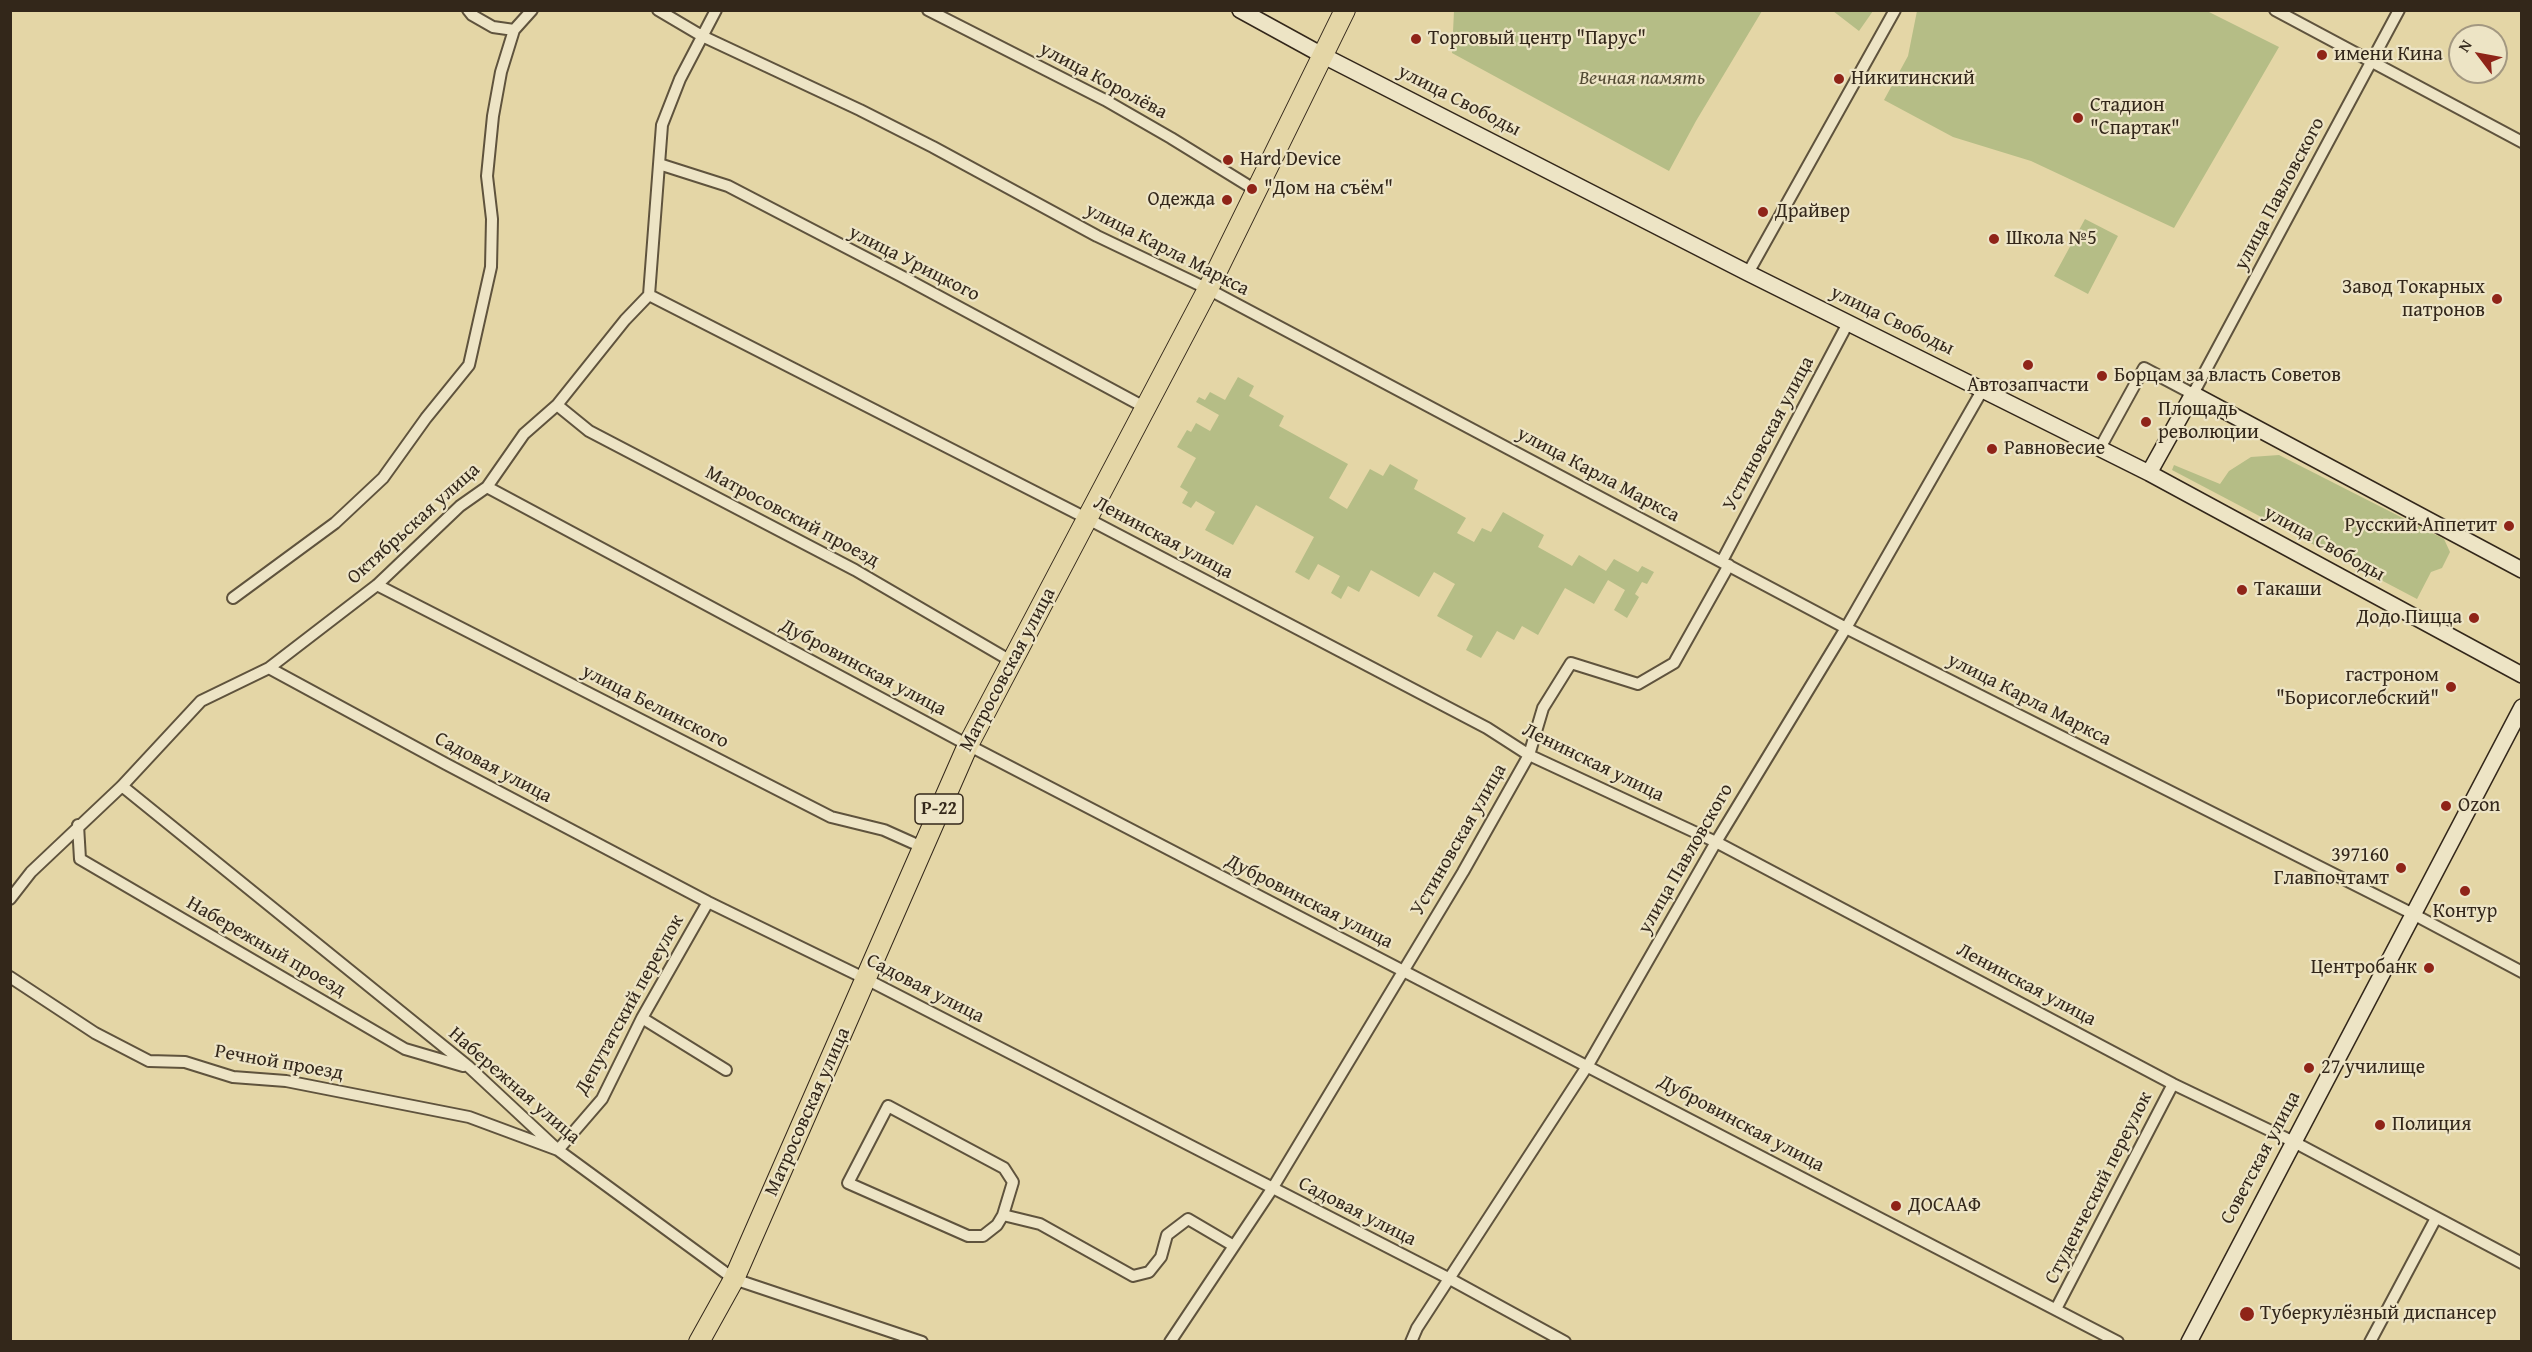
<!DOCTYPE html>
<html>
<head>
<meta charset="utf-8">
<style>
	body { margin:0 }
	#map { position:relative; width:2532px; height:1352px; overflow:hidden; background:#e4d6a6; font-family:"Gentium Book Plus",serif }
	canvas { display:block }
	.frame { position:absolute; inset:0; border:12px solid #33271a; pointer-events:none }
	.north { position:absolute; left:2448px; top:24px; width:60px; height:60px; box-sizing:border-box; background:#ede4c5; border:2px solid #a39881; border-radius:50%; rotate:302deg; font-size:16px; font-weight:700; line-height:24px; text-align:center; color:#33271a }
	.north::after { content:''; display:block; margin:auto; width:21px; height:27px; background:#8f2418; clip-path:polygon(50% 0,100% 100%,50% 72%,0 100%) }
</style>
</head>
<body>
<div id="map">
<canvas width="2532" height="1352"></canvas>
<div class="frame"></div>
<div class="north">N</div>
</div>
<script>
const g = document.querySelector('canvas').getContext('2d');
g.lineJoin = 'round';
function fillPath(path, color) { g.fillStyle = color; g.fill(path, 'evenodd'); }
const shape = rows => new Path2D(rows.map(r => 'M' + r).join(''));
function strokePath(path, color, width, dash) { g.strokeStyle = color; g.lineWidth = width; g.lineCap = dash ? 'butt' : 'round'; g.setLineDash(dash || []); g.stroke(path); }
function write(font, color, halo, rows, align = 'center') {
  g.font = font + ' "Gentium Book Plus",serif'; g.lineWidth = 4.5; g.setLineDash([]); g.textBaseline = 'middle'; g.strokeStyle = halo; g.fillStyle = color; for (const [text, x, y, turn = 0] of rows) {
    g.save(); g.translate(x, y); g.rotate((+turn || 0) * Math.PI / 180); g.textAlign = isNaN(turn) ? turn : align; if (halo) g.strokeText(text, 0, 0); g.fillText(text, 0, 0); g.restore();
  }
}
const green = shape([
	[1454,11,1454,10,1762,11,1696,121,1669,171,1452,53],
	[1833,11,1873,11,1859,31],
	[1917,11,2207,11,2279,47,2174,228,2031,161,1953,137,1884,100,1908,56],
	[2085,219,2118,236,2088,294,2054,276],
	[1238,377,1254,386,1249,396,1284,416,1279,426,1348,464,1329,498,1347,509,1370,469,1383,476,1390,464,1418,480,1414,489,1466,518,1457,533,1474,542,1482,528,1491,532,1503,512,1544,535,1538,547,1572,566,1579,555,1606,571,1614,559,1638,572,1642,566,1654,572,1647,584,1642,582,1635,594,1639,597,1627,618,1614,610,1625,590,1608,580,1594,604,1565,588,1538,635,1522,626,1514,640,1497,631,1481,658,1466,650,1473,636,1437,616,1455,584,1434,572,1419,597,1371,570,1359,592,1348,586,1341,599,1331,593,1340,576,1318,564,1309,580,1295,572,1314,537,1256,505,1233,545,1205,530,1215,512,1196,501,1191,508,1182,503,1188,492,1180,487,1196,458,1177,447,1187,430,1191,432,1196,423,1210,431,1219,415,1196,402,1199,397,1205,400,1210,392,1225,400],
	[2279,455,2444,539,2450,552,2442,568,2431,572,2417,599,2172,470,2174,465,2220,484,2229,471,2251,457]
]);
const street = shape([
	[468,10,472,15,493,27,514,30],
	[658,10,702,36,860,110,933,147,1097,236,1208,289,1846,628,2413,914,2522,972],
	[928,10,1105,100,1171,138,1257,191],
	[2275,10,2522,142],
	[659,164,728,186,901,276,1146,408],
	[1748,273,1895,10],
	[649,295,1088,519,1487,728,1529,755,1716,842,2173,1084,2294,1142,2522,1263],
	[557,405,589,431,855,570,1011,661],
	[2100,448,2144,368,2193,394,2399,10],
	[487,487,968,745,2118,1342],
	[1722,561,1848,323],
	[377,585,831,817,884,830,922,847],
	[233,598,335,523,383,478,426,418,469,365,491,267,492,219,487,176,493,116,501,72,514,30,532,10],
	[269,668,446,764,708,902,866,979,1450,1279,1565,1342],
	[122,786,469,1067,558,1150,734,1279,922,1342],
	[78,825,80,859,405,1049,463,1066],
	[10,899,31,872,122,786,201,701,269,668,377,585,460,506,487,487,524,434,557,405,625,320,649,295,662,125,680,79,716,10],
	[10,977,95,1033,149,1061,185,1062,233,1077,286,1081,469,1117,558,1150,602,1099,642,1018,708,902],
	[642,1018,726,1070],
	[888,1106,1004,1168,1013,1182,1003,1215,997,1225,983,1236,968,1236,848,1183,888,1106],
	[1003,1215,1040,1224,1133,1276,1149,1272,1161,1257,1167,1235,1188,1219,1234,1246],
	[2056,1309,2173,1084],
	[1170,1342,1272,1189,1463,872,1529,755,1543,708,1571,663,1638,684,1674,663,1729,565],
	[1411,1342,1417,1328,1588,1065,1716,842,1846,628,1983,389],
	[2370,1342,2436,1218]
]);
const secondary = shape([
	[1240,10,1322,55,1748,273,2149,473,2522,675],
	[2149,473,2193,394,2522,570],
	[2189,1342,2522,707]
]);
const highway = shape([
	[699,1342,734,1279,968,745,1208,289,1345,10]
]);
const markers = [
	[1416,39,6,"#8f2418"],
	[2322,55,6,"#8f2418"],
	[1839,79,6,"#8f2418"],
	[2078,118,6,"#8f2418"],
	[1228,160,6,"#8f2418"],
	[1252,189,6,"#8f2418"],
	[1227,200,6,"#8f2418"],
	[1763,212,6,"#8f2418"],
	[1994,239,6,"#8f2418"],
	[2497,299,6,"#8f2418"],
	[2028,365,6,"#8f2418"],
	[2102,376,6,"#8f2418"],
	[2146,422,6,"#8f2418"],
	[1992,449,6,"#8f2418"],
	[2509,526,6,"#8f2418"],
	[2242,590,6,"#8f2418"],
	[2474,618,6,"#8f2418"],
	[2451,687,6,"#8f2418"],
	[2446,806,6,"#8f2418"],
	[2401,868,6,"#8f2418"],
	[2465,891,6,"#8f2418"],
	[2429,968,6,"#8f2418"],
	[2309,1068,6,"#8f2418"],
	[2380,1125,6,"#8f2418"],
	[1896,1206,6,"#8f2418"],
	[2247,1314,8,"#8f2418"]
];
const shields = [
	[939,809,48]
];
const shieldNames = [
	["Р-22",939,809]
];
const poiNames = [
	["Торговый центр \"Парус\"",1428,39],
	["имени Кина",2334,55],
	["Никитинский",1851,79],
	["Стадион",2090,106],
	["\"Спартак\"",2090,129],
	["Hard Device",1240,160],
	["\"Дом на съём\"",1264,189],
	["Одежда",1215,200,"right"],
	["Драйвер",1775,212],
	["Школа №5",2006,239],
	["Завод Токарных",2485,288,"right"],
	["патронов",2485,311,"right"],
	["Борцам за власть Советов",2114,376],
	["Автозапчасти",2028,386,"center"],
	["Площадь",2158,410],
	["революции",2158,433],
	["Равновесие",2004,449],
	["Русский Аппетит",2497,526,"right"],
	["Такаши",2254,590],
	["Додо Пицца",2462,618,"right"],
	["гастроном",2439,676,"right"],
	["\"Борисоглебский\"",2439,699,"right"],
	["Ozon",2458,806],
	["397160",2389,856,"right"],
	["Главпочтамт",2389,879,"right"],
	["Контур",2465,912,"center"],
	["Центробанк",2417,968,"right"],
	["27 училище",2321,1068],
	["Полиция",2392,1125],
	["ДОСААФ",1908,1206],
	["Туберкулёзный диспансер",2260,1314]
];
const parkNames = [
	["Вечная память",1642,79]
];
const streetNames = [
	["улица Королёва",1103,81,28],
	["улица Свободы",1459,101,27],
	["улица Павловского",2280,194,-62],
	["улица Карла Маркса",1167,250,27],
	["улица Урицкого",914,264,27],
	["улица Свободы",1892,321,26],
	["Устиновская улица",1769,434,-62],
	["улица Карла Маркса",1598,475,28],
	["Матросовский проезд",792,517,28],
	["Октябрьская улица",414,524,-42],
	["Ленинская улица",1163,538,28],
	["улица Свободы",2324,544,29],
	["Дубровинская улица",863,668,28],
	["Матросовская улица",1008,670,-62],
	["улица Карла Маркса",2029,700,27],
	["улица Белинского",655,707,27],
	["Ленинская улица",1593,763,26],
	["Садовая улица",493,768,28],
	["Устиновская улица",1459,840,-60],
	["улица Павловского",1686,859,-60],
	["Дубровинская улица",1309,902,27],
	["Набережный проезд",266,947,30],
	["Ленинская улица",2026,985,28],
	["Садовая улица",925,989,27],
	["Депутатский переулок",630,1005,-61],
	["Речной проезд",279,1063,10],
	["Набережная улица",514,1086,41],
	["Матросовская улица",808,1112,-66],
	["Дубровинская улица",1741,1124,28],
	["Советская улица",2261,1158,-62],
	["Студенческий переулок",2099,1188,-63],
	["Садовая улица",1357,1212,27]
];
fillPath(green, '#b5bd86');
strokePath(street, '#5f533d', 14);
strokePath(secondary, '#33271a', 18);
strokePath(highway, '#33271a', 22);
strokePath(street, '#ede4c5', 10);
strokePath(secondary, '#ede4c5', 15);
strokePath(highway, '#e4d6a6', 20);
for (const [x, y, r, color] of markers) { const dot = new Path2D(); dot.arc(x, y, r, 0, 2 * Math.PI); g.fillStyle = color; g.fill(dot); strokePath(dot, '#ede4c5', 2); }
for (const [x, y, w] of shields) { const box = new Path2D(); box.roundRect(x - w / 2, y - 15, w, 30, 4.5); g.fillStyle = '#ede4c5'; g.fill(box); strokePath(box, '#33271a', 1.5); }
write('bold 18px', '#33271a', null, shieldNames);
write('20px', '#33271a', '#ede4c5', poiNames, 'left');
write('italic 20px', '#544c35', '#ede4c5', parkNames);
write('20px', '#33271a', '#ede4c5', streetNames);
</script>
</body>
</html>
